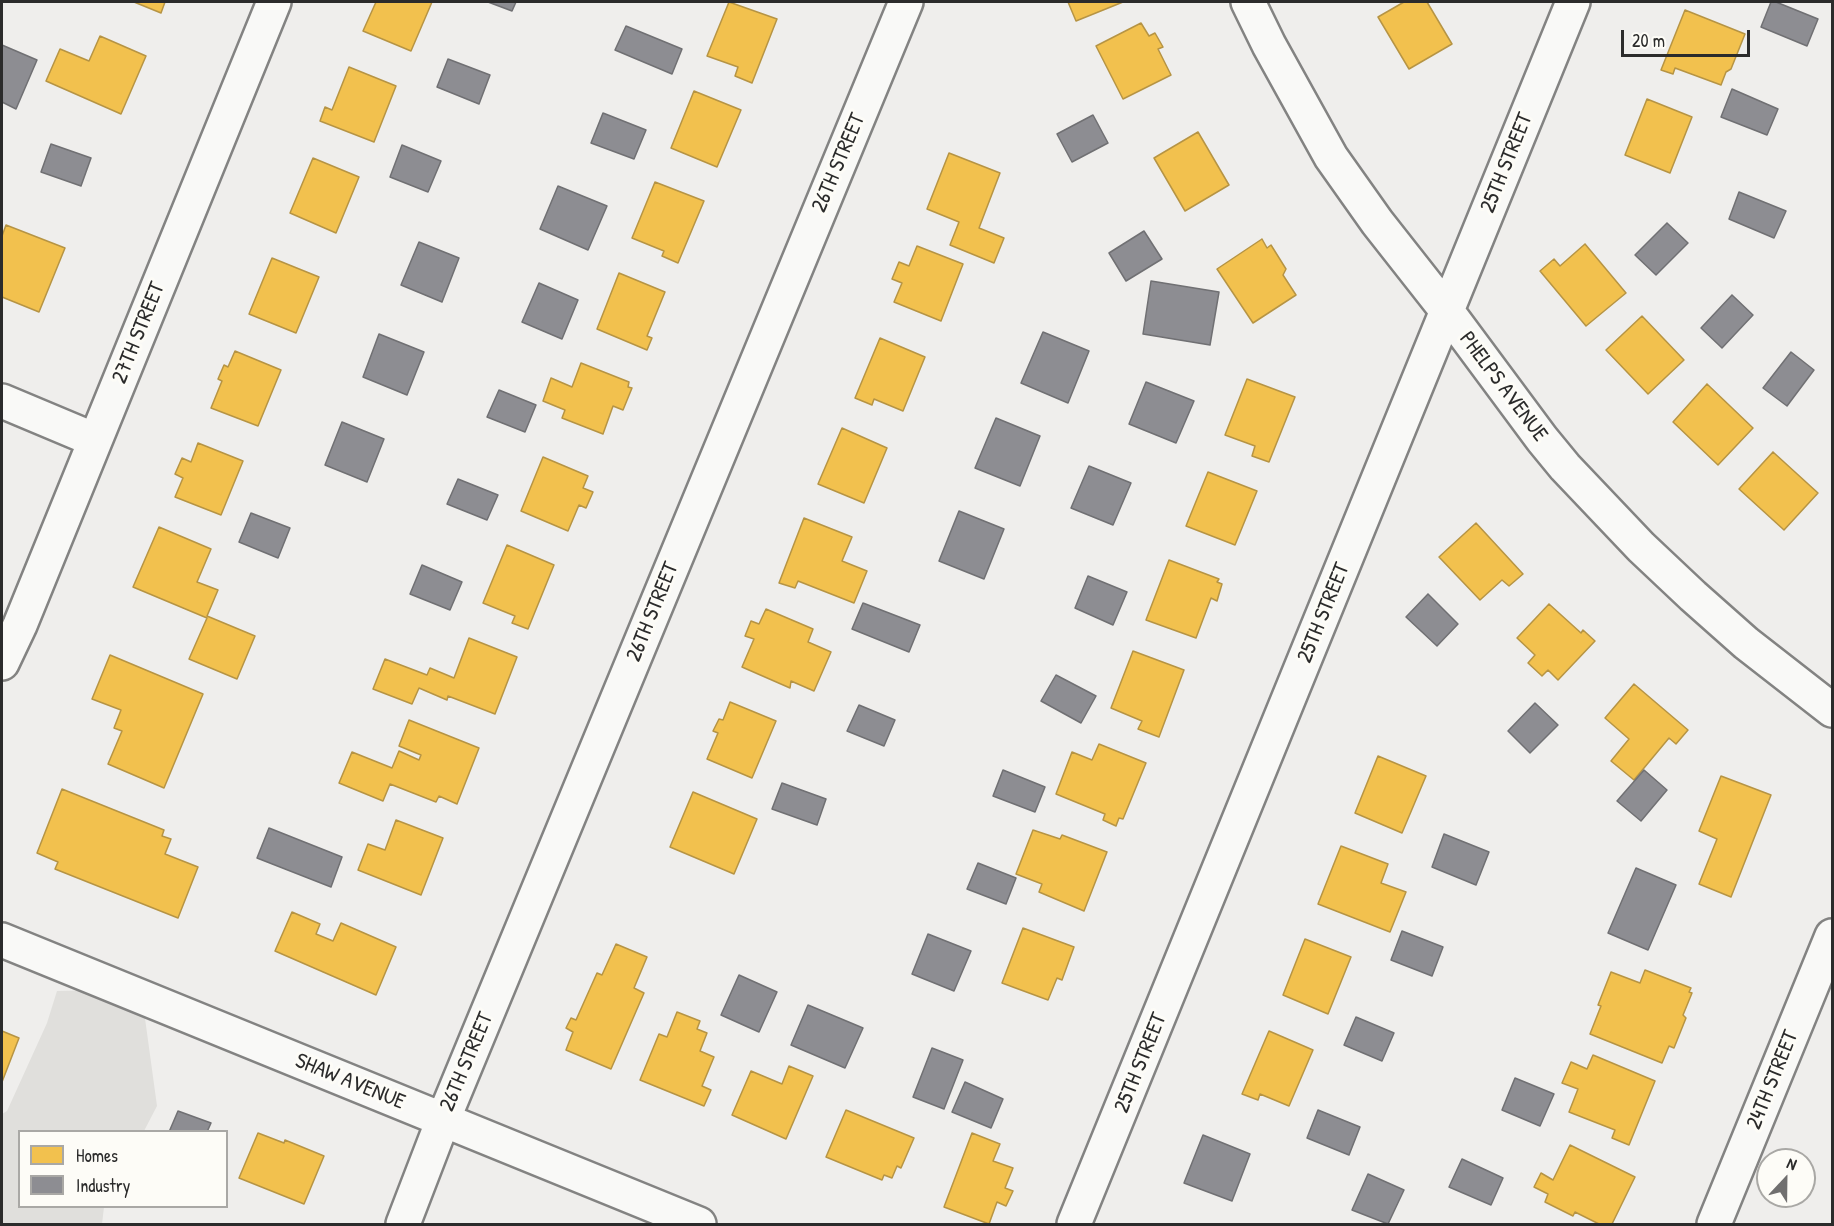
<!DOCTYPE html>
<html>
<head>
<meta charset="utf-8">
<style>
	body { margin:0 }
	#map { position:relative; width:1834px; height:1226px; overflow:hidden; background:#efeeec; font-family:"Patrick Hand",sans-serif }
	canvas { display:block }
	.frame { position:absolute; inset:0; border:3px solid #2b2b2b; pointer-events:none }
	.legend { position:absolute; left:18px; top:1130px; width:210px; height:78px; box-sizing:border-box; background:#fdfcf7; border:2px solid #a9a8a5; margin:0; padding:8px 10px; list-style:none; font-size:18px; color:#2b2b2b }
	.legend li { display:flex; align-items:center; gap:12px; height:30px }
	.legend b { width:30px; border:2px solid #a9a8a5 }
	.north { position:absolute; left:1756px; top:1148px; width:60px; height:60px; box-sizing:border-box; background:#fdfcf7; border:2px solid #a9a8a5; border-radius:50%; rotate:22deg; font-size:16px; font-weight:700; line-height:24px; text-align:center; color:#2b2b2b }
	.north::after { content:''; display:block; margin:auto; width:21px; height:27px; background:#706f6f; clip-path:polygon(50% 0,100% 100%,50% 72%,0 100%) }
	.scale { position:absolute; left:1621px; top:30px; width:129px; height:27px; box-sizing:border-box; border:3px solid #2b2b2b; border-top:0; padding-left:8px; font-size:18px; line-height:21px; white-space:nowrap; color:#2b2b2b; -webkit-text-stroke:4px #fdfcf7; paint-order:stroke }
</style>
</head>
<body>
<div id="map">
<canvas width="1834" height="1226"></canvas>
<div class="frame"></div>
<ul class="legend">
<li><b style="height:16px;background:#f2c14e"></b>Homes</li>
<li><b style="height:16px;background:#8d8d92"></b>Industry</li>
</ul>
<div class="north">N</div>
<div class="scale">20 m</div>
</div>
<script>
const g = document.querySelector('canvas').getContext('2d');
g.lineJoin = 'round';
function fillPath(path, color) { g.fillStyle = color; g.fill(path, 'evenodd'); }
const shape = rows => new Path2D(rows.map(r => 'M' + r).join(''));
function strokePath(path, color, width, dash) { g.strokeStyle = color; g.lineWidth = width; g.lineCap = dash ? 'butt' : 'round'; g.setLineDash(dash || []); g.stroke(path); }
function write(font, color, halo, rows, align = 'center') {
  g.font = font + ' "Patrick Hand",sans-serif'; g.lineWidth = 6; g.setLineDash([]); g.textBaseline = 'middle'; g.strokeStyle = halo; g.fillStyle = color; for (const [text, x, y, turn = 0] of rows) {
    g.save(); g.translate(x, y); g.rotate((+turn || 0) * Math.PI / 180); g.textAlign = isNaN(turn) ? turn : align; if (halo) g.strokeText(text, 0, 0); g.fillText(text, 0, 0); g.restore();
  }
}
const green = shape([
	[105,990,144,1011,157,1106,144,1131,20,1132,20,1206,104,1207,102,1224,2,1224,2,1114,7,1111,47,1023,57,991]
]);
const homes = shape([
	[134,2,165,2,161,13,134,2],
	[376,2,432,2,411,51,363,31,376,2],
	[729,2,777,19,752,83,735,76,738,67,707,56,729,2],
	[1068,2,1123,2,1076,21,1068,2],
	[1404,2,1427,2,1452,44,1409,69,1378,17,1404,2],
	[1685,10,1745,34,1731,69,1726,72,1721,85,1675,68,1673,74,1661,70,1685,10],
	[1141,23,1149,36,1155,33,1163,47,1158,49,1171,75,1123,99,1096,46,1141,23],
	[100,36,146,56,121,114,46,81,60,49,89,61,100,36],
	[349,67,396,86,374,142,320,121,325,107,332,110,349,67],
	[694,91,741,110,717,167,671,148,694,91],
	[1647,99,1692,117,1670,173,1625,155,1647,99],
	[1198,132,1229,185,1185,211,1154,158,1198,132],
	[949,153,1000,173,979,228,1004,238,994,263,950,245,959,222,927,209,949,153],
	[313,158,359,177,336,233,290,213,313,158],
	[655,182,704,201,678,263,662,256,664,251,632,238,655,182],
	[6,225,65,248,39,312,2,297,2,236,6,225],
	[1262,239,1267,248,1271,245,1286,269,1283,275,1296,295,1253,323,1217,269,1262,239],
	[1585,244,1626,293,1586,326,1540,271,1554,259,1560,266,1585,244],
	[917,246,963,264,941,321,894,302,902,283,892,279,899,262,909,266,917,246],
	[272,258,319,277,296,333,249,314,272,258],
	[619,273,665,292,647,336,652,338,647,350,597,329,619,273],
	[1642,316,1684,360,1648,394,1606,350,1642,316],
	[880,338,925,357,903,411,874,399,872,405,855,398,880,338],
	[235,351,281,370,258,426,211,408,222,381,218,379,224,365,228,367,235,351],
	[581,363,629,382,628,387,632,388,623,410,613,406,603,434,562,418,565,410,543,401,551,378,572,387,581,363],
	[1247,379,1295,397,1269,462,1252,456,1255,446,1225,435,1247,379],
	[1707,384,1753,428,1718,465,1673,422,1707,384],
	[842,428,887,448,864,503,818,484,842,428],
	[198,443,243,461,221,515,175,497,183,478,175,474,182,458,191,462,198,443],
	[1773,452,1818,493,1784,530,1739,489,1773,452],
	[543,457,588,476,583,488,593,492,586,508,579,505,568,531,521,511,543,457],
	[1208,472,1257,491,1235,545,1186,526,1208,472],
	[804,518,852,537,842,561,867,571,854,603,798,581,795,588,779,583,804,518],
	[1476,523,1523,574,1509,586,1502,580,1480,600,1439,557,1476,523],
	[159,527,211,549,197,582,218,590,207,616,255,636,237,679,189,659,207,618,133,587,159,527],
	[507,545,554,565,528,629,512,623,515,616,483,603,507,545],
	[1169,560,1219,579,1217,582,1222,584,1217,601,1211,598,1196,638,1146,620,1169,560],
	[1549,604,1581,633,1583,630,1595,641,1558,680,1548,670,1542,676,1528,663,1535,655,1517,638,1549,604],
	[766,609,813,629,808,642,831,652,814,691,791,681,790,688,742,667,754,639,745,636,751,621,759,624,766,609],
	[469,638,517,657,495,714,448,696,447,700,419,688,412,704,373,689,385,659,427,675,430,668,454,678,469,638],
	[1133,651,1184,670,1159,737,1138,729,1142,721,1111,708,1133,651],
	[110,655,203,694,164,788,108,764,122,731,114,728,121,710,92,699,110,655],
	[1634,684,1688,730,1676,744,1669,738,1634,780,1611,761,1629,739,1605,718,1634,684],
	[730,702,776,721,752,778,707,759,718,733,713,731,719,719,723,720,730,702],
	[409,720,479,748,457,804,439,796,436,802,390,784,383,801,339,783,352,752,392,768,399,751,419,760,421,755,399,746,409,720],
	[1099,744,1146,763,1123,819,1119,818,1116,826,1103,820,1105,814,1056,794,1072,752,1092,760,1099,744],
	[1378,756,1426,776,1402,833,1355,813,1378,756],
	[1721,776,1771,795,1731,897,1699,884,1717,839,1699,831,1721,776],
	[62,789,164,830,162,836,171,839,165,854,198,867,178,918,55,869,58,862,37,853,62,789],
	[693,792,757,819,734,874,670,847,693,792],
	[396,820,443,838,421,895,358,870,368,844,385,850,396,820],
	[1033,830,1060,839,1062,835,1107,852,1084,911,1039,892,1042,884,1016,874,1033,830],
	[1341,846,1388,864,1381,883,1406,892,1390,932,1318,904,1341,846],
	[292,912,320,924,316,934,333,941,341,923,396,947,376,995,275,951,292,912],
	[1023,928,1074,947,1062,980,1057,978,1048,1000,1002,983,1023,928],
	[1305,939,1351,957,1328,1014,1283,995,1305,939],
	[616,944,647,957,634,988,644,993,611,1069,566,1050,573,1032,566,1028,571,1018,576,1020,597,973,602,975,616,944],
	[1645,970,1691,988,1689,992,1692,993,1683,1015,1686,1018,1674,1048,1669,1046,1662,1063,1590,1034,1601,1006,1598,1005,1611,972,1640,983,1645,970],
	[677,1012,700,1021,697,1029,707,1033,700,1051,714,1057,702,1086,711,1090,704,1106,640,1080,659,1034,667,1037,677,1012],
	[2,1031,19,1038,2,1082,2,1031],
	[1269,1031,1313,1050,1289,1106,1260,1094,1258,1100,1242,1094,1269,1031],
	[1593,1055,1655,1081,1629,1145,1612,1138,1615,1130,1569,1112,1578,1089,1562,1083,1571,1062,1587,1069,1593,1055],
	[789,1066,813,1076,786,1139,732,1115,751,1071,782,1084,789,1066],
	[846,1110,914,1138,901,1168,897,1166,892,1178,884,1175,882,1180,826,1157,846,1110],
	[258,1133,284,1143,285,1140,324,1156,304,1204,239,1178,258,1133],
	[972,1133,1000,1144,993,1161,1013,1168,1005,1188,1013,1191,1006,1206,997,1202,989,1224,944,1207,972,1133],
	[1570,1145,1635,1177,1612,1224,1599,1224,1575,1212,1573,1216,1545,1202,1548,1194,1534,1187,1541,1173,1553,1180,1570,1145]
]);
const industry = shape([
	[488,2,516,2,512,11,488,2],
	[1771,2,1776,2,1818,19,1807,46,1761,27,1771,2],
	[626,26,682,49,672,74,615,50,626,26],
	[2,45,37,60,16,109,2,102,2,45],
	[448,59,490,75,479,104,437,87,448,59],
	[1732,89,1778,109,1767,135,1721,117,1732,89],
	[603,113,646,130,634,159,591,143,603,113],
	[1093,115,1108,143,1072,162,1057,134,1093,115],
	[51,144,91,158,81,186,41,172,51,144],
	[402,145,441,161,428,192,390,177,402,145],
	[558,186,607,206,588,250,540,229,558,186],
	[1739,192,1786,211,1774,238,1729,219,1739,192],
	[1667,223,1688,243,1656,275,1635,255,1667,223],
	[1144,231,1162,259,1126,281,1109,253,1144,231],
	[419,242,459,258,442,302,401,285,419,242],
	[1151,281,1219,292,1210,345,1143,334,1151,281],
	[539,283,578,300,562,339,522,322,539,283],
	[1732,295,1753,315,1722,348,1701,328,1732,295],
	[1043,332,1089,351,1068,403,1021,383,1043,332],
	[379,334,424,352,407,395,363,377,379,334],
	[1791,352,1814,370,1787,406,1763,388,1791,352],
	[1146,382,1194,401,1176,443,1129,424,1146,382],
	[499,390,536,405,525,432,487,417,499,390],
	[996,418,1040,436,1020,486,975,468,996,418],
	[342,422,384,439,367,482,325,465,342,422],
	[1089,466,1131,483,1113,525,1071,508,1089,466],
	[458,479,498,495,487,520,447,504,458,479],
	[959,511,1004,529,984,579,939,561,959,511],
	[251,513,290,528,278,558,239,542,251,513],
	[422,565,462,582,450,610,410,594,422,565],
	[1088,576,1127,592,1113,625,1075,608,1088,576],
	[1428,594,1458,624,1437,646,1406,617,1428,594],
	[863,603,920,625,909,652,852,629,863,603],
	[1056,675,1096,696,1081,723,1041,701,1056,675],
	[1535,703,1558,725,1530,753,1508,731,1535,703],
	[859,705,895,720,884,746,847,731,859,705],
	[1003,770,1045,787,1035,812,993,796,1003,770],
	[1644,770,1667,790,1641,821,1617,801,1644,770],
	[782,783,826,799,817,825,772,809,782,783],
	[269,828,342,857,331,887,257,858,269,828],
	[1444,834,1489,852,1476,885,1432,867,1444,834],
	[978,863,1016,878,1006,904,967,889,978,863],
	[1636,868,1676,885,1648,950,1608,933,1636,868],
	[1402,931,1443,947,1432,976,1391,960,1402,931],
	[928,934,971,951,954,991,912,974,928,934],
	[739,975,777,992,759,1032,721,1015,739,975],
	[808,1005,863,1028,845,1068,791,1045,808,1005],
	[1356,1017,1394,1033,1382,1061,1344,1045,1356,1017],
	[932,1048,963,1060,944,1109,913,1097,932,1048],
	[1515,1078,1554,1094,1540,1126,1502,1110,1515,1078],
	[965,1082,1003,1099,991,1128,952,1112,965,1082],
	[1318,1110,1360,1127,1349,1155,1307,1138,1318,1110],
	[178,1111,211,1123,207,1132,169,1132,178,1111],
	[1203,1135,1250,1154,1232,1201,1184,1183,1203,1135],
	[1462,1159,1503,1178,1491,1205,1449,1187,1462,1159],
	[1368,1174,1404,1190,1388,1224,1352,1210,1368,1174]
]);
const minor = shape([
	[1248,2,1269,45,1331,157,1377,222,1447,311,1542,439,1565,467,1641,547,1693,596,1746,643,1832,710],
	[2,401,95,440],
	[2,663,20,625,274,2],
	[2,940,699,1224],
	[403,1224,443,1120,906,2],
	[1074,1224,1573,2],
	[1714,1224,1832,936]
]);
const streetNames = [
	["26TH STREET",839,163,-67],
	["25TH STREET",1507,163,-68],
	["27TH STREET",139,333,-68],
	["PHELPS AVENUE",1503,387,53],
	["26TH STREET",653,612,-68],
	["25TH STREET",1324,613,-68],
	["26TH STREET",467,1062,-67],
	["25TH STREET",1141,1063,-68],
	["24TH STREET",1773,1080,-68],
	["SHAW AVENUE",350,1082,22]
];
fillPath(green, '#e0dfdc');
fillPath(homes, '#f2c14e');
strokePath(homes, '#b69444', 1.5);
fillPath(industry, '#8d8d92');
strokePath(industry, '#707073', 1.5);
strokePath(minor, '#838382', 38);
strokePath(minor, '#f9f9f7', 33);
write('22px', '#2b2b2b', '#fdfcf7', streetNames);
</script>
</body>
</html>
